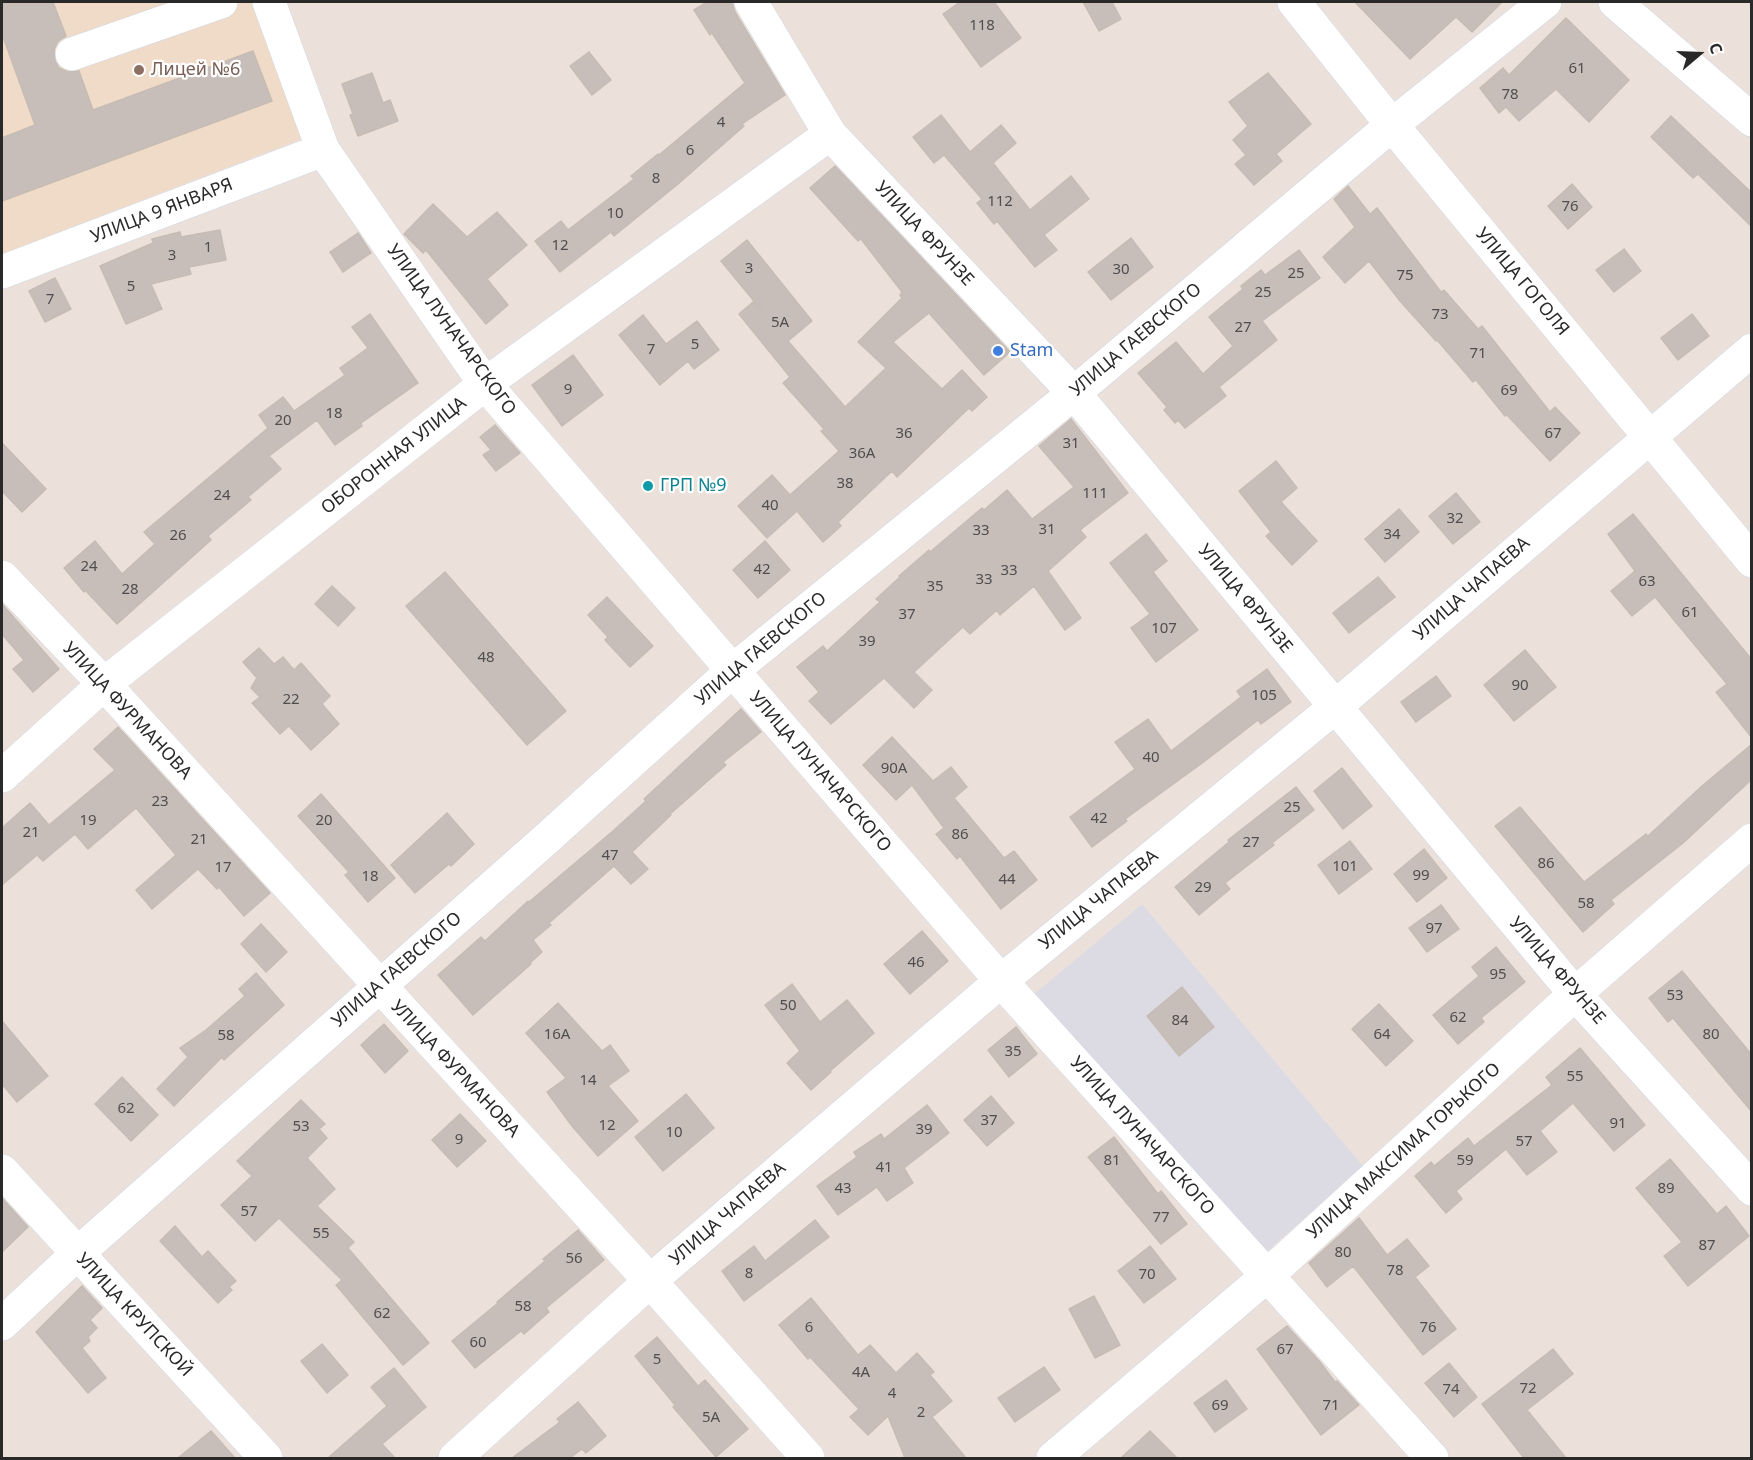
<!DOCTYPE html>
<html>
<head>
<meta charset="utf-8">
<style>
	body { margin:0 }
	#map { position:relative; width:1753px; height:1460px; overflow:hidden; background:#ece1da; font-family:"Noto Sans",sans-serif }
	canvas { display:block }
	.frame { position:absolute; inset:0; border:3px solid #292929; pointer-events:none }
	.north { position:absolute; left:1669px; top:24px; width:60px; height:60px; -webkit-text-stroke:4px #fff; paint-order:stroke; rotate:71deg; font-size:16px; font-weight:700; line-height:24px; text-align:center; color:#292929 }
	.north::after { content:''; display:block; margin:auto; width:21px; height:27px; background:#292929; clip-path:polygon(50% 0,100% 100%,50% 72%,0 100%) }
</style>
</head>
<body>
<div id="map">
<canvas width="1753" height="1460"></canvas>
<div class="frame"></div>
<div class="north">С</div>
</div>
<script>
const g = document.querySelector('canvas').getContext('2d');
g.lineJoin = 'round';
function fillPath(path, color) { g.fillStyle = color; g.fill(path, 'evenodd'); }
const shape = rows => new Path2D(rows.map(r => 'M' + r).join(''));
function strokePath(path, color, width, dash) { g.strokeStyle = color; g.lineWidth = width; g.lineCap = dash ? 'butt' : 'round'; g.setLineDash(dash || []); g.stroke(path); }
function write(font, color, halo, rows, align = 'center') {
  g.font = font + ' "Noto Sans",sans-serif'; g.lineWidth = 4.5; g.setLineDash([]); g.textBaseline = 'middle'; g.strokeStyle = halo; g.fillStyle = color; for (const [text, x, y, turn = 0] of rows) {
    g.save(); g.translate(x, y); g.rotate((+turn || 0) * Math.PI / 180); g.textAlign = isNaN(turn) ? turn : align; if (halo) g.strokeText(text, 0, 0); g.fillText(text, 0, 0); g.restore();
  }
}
const industrial = shape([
	[1142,904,1363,1166,1264,1254,1033,995]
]);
const education = shape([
	[2,2,251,2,301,139,2,254]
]);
const building = shape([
	[2,2,53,2,66,36,58,41,54,50,55,61,59,68,68,72,79,71,93,110,253,51,272,101,2,201,2,138,35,125,2,34,2,2],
	[707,2,732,2,735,12,785,95,742,124,744,126,678,184,614,236,611,232,560,272,535,241,561,221,568,230,634,179,631,176,658,154,659,155,745,83,712,33,710,35,694,10,707,2],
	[960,2,994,2,1021,38,981,67,943,14,960,2],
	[1083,2,1112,2,1121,19,1099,31,1083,2],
	[1355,2,1502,2,1472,32,1456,17,1410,59,1355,2],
	[1566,18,1629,80,1589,122,1556,89,1519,121,1506,107,1499,113,1480,88,1503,68,1509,75,1566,18],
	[589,52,611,80,592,95,570,66,589,52],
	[372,73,383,103,390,100,398,121,358,136,350,115,353,114,342,84,372,73],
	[1268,73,1311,124,1276,154,1282,161,1254,185,1235,164,1246,155,1233,140,1248,126,1229,102,1268,73],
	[941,115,970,152,1001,125,1016,143,993,163,1030,210,1071,176,1089,199,1044,235,1057,250,1035,267,997,221,994,224,977,203,982,199,944,155,934,163,913,137,941,115],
	[1671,116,1752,193,1752,227,1698,174,1693,178,1651,137,1671,116],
	[835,166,1010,352,984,375,929,313,893,342,942,389,962,370,987,397,972,411,969,408,897,477,892,471,838,522,841,526,823,542,797,511,767,538,738,506,772,475,790,495,839,451,821,431,824,429,783,383,790,377,739,314,753,302,763,312,721,261,747,240,812,321,788,341,845,407,886,368,858,342,902,298,900,295,902,292,861,239,858,241,810,188,835,166],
	[1572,184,1592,207,1568,229,1548,206,1572,184],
	[1348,186,1370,214,1377,208,1441,292,1444,290,1478,329,1482,326,1550,412,1555,407,1580,433,1550,461,1507,415,1505,416,1476,380,1473,382,1437,340,1436,341,1400,301,1369,261,1345,283,1323,257,1355,227,1334,199,1348,186],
	[433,204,467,237,497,212,527,245,487,279,508,305,486,324,426,250,423,253,404,234,433,204],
	[220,230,226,260,189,267,191,274,151,284,162,309,126,324,100,266,153,243,152,239,180,232,181,237,220,230],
	[358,233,371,253,343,272,330,252,358,233],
	[1131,238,1153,267,1111,300,1088,272,1131,238],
	[1624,249,1641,271,1614,292,1596,270,1624,249],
	[1299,250,1320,278,1262,321,1277,340,1219,387,1226,396,1185,428,1178,420,1175,423,1164,410,1167,407,1138,373,1176,342,1203,374,1233,346,1209,317,1243,289,1241,286,1261,270,1265,275,1299,250],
	[55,278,71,309,45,322,29,291,55,278],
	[370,314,418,383,361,423,362,426,335,445,317,420,269,456,281,469,248,497,251,500,208,536,211,540,117,624,85,590,84,592,64,568,95,541,122,574,155,544,144,532,268,428,259,415,283,397,294,411,345,375,340,368,368,348,352,327,370,314],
	[1692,314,1709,336,1678,360,1661,338,1692,314],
	[643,315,666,344,697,321,719,350,694,369,688,361,660,385,619,335,643,315],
	[573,355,603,395,562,426,532,385,573,355],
	[1071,419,1128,493,1080,530,1086,537,1048,571,1081,618,1065,630,1034,586,1000,615,997,610,970,634,963,627,914,672,932,690,914,708,884,678,831,724,809,701,819,692,797,667,823,646,827,651,880,602,876,599,900,577,899,576,929,550,930,552,982,508,984,510,1007,490,1032,519,1074,487,1039,446,1071,419],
	[495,425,520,453,496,471,483,455,491,450,480,437,495,425],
	[2,443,46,489,22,512,2,491,2,443],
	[1276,461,1297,488,1281,502,1317,541,1292,565,1266,536,1271,532,1239,491,1276,461],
	[1456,493,1480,522,1453,544,1429,516,1456,493],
	[1399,509,1419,532,1385,562,1365,539,1399,509],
	[1633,514,1752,660,1752,738,1716,692,1727,684,1655,597,1632,616,1611,591,1635,571,1608,534,1633,514],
	[1146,534,1167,561,1153,572,1198,630,1156,662,1131,628,1150,614,1110,563,1146,534],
	[765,541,790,570,758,598,733,570,765,541],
	[445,572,566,711,527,745,406,606,445,572],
	[1378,577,1395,597,1349,633,1333,613,1378,577],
	[332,586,355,608,338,626,315,604,332,586],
	[607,597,653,646,630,667,605,640,608,637,588,615,607,597],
	[2,604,59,669,33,692,13,669,24,660,2,634,2,604],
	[259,648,274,664,283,657,294,670,301,663,330,696,322,704,339,724,311,750,289,726,280,734,252,703,260,697,251,688,257,678,243,662,259,648],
	[1525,650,1556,687,1514,721,1484,685,1525,650],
	[1267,669,1291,702,1261,724,1258,720,1205,761,1125,819,1127,821,1092,847,1070,817,1135,769,1115,742,1148,719,1171,751,1241,697,1237,691,1267,669],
	[1436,676,1451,696,1416,722,1401,702,1436,676],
	[741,709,761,732,723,762,726,765,670,814,671,815,632,852,648,869,631,884,614,866,549,923,551,925,533,940,542,952,530,963,531,964,473,1015,438,975,481,937,485,941,528,901,529,902,613,831,646,801,644,799,741,709],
	[118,727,270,893,244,916,219,887,217,889,198,869,152,909,136,890,176,855,136,808,88,849,75,834,43,861,37,855,2,885,2,828,30,803,49,825,115,770,94,749,118,727],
	[892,737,933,781,951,767,967,787,954,798,1004,858,1014,851,1037,880,1001,909,960,856,957,859,936,834,944,828,912,785,896,800,863,765,892,737],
	[1752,744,1752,779,1683,843,1611,900,1614,904,1583,932,1495,826,1520,807,1584,882,1646,834,1648,836,1702,786,1752,744],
	[1342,768,1372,806,1343,829,1314,791,1342,768],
	[1296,787,1314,810,1272,843,1274,845,1225,883,1230,889,1199,915,1175,887,1229,842,1228,840,1296,787],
	[321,794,395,878,368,902,345,875,349,872,298,816,321,794],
	[447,813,474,844,451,866,449,864,415,893,391,865,447,813],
	[1350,841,1372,869,1339,894,1318,865,1350,841],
	[1424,849,1447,878,1417,902,1394,874,1424,849],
	[1441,905,1459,929,1427,952,1409,928,1441,905],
	[261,924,287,952,266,972,241,944,261,924],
	[922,931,948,961,910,994,884,964,922,931],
	[1496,947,1525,982,1481,1018,1484,1022,1458,1044,1433,1015,1479,976,1472,967,1496,947],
	[1682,971,1752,1055,1752,1112,1673,1018,1668,1022,1649,998,1682,971],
	[256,973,284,1005,224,1060,222,1057,174,1106,157,1089,188,1057,180,1048,206,1030,245,996,239,989,256,973],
	[792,984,820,1022,847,1000,874,1033,830,1071,831,1072,811,1090,787,1063,800,1051,765,1005,792,984],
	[1182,987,1214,1027,1179,1056,1147,1016,1182,987],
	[558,1003,602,1051,610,1045,629,1071,608,1086,638,1121,598,1156,572,1126,547,1092,566,1078,526,1033,558,1003],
	[1379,1004,1413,1041,1386,1066,1352,1029,1379,1004],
	[2,1021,48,1076,17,1102,2,1084,2,1021],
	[384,1024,408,1051,385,1073,361,1045,384,1024],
	[1016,1027,1037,1054,1009,1077,988,1050,1016,1027],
	[1580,1048,1645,1125,1614,1151,1573,1103,1540,1131,1557,1152,1527,1175,1506,1149,1456,1191,1462,1199,1446,1213,1415,1176,1431,1162,1434,1166,1468,1138,1474,1146,1552,1085,1546,1077,1580,1048],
	[122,1077,158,1115,131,1141,95,1104,122,1077],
	[686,1094,714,1128,663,1171,635,1137,686,1094],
	[991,1096,1014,1123,987,1146,964,1120,991,1096],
	[301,1100,325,1124,319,1129,327,1138,307,1158,335,1189,317,1206,354,1242,348,1248,429,1343,403,1365,336,1285,342,1280,279,1218,255,1241,221,1205,252,1176,237,1161,301,1100],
	[927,1105,949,1133,904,1168,913,1183,887,1201,877,1187,838,1215,817,1186,857,1157,854,1152,881,1134,884,1139,927,1105],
	[460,1114,486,1141,457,1167,432,1140,460,1114],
	[1114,1137,1158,1194,1161,1191,1187,1224,1161,1244,1088,1157,1114,1137],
	[1670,1159,1717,1214,1726,1206,1749,1236,1688,1286,1664,1256,1682,1242,1636,1188,1670,1159],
	[2,1198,28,1227,2,1252,2,1198],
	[1359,1218,1387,1255,1407,1239,1429,1266,1415,1277,1456,1329,1423,1355,1353,1266,1327,1287,1309,1263,1359,1218],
	[815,1220,829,1237,744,1301,722,1271,754,1246,765,1261,815,1220],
	[175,1226,202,1257,208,1251,236,1281,229,1287,232,1290,218,1303,160,1241,175,1226],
	[578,1230,604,1260,546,1308,549,1312,524,1334,521,1331,475,1368,452,1341,498,1303,497,1302,545,1261,543,1259,578,1230],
	[1150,1246,1176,1279,1144,1303,1118,1271,1150,1246],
	[82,1286,102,1308,90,1320,97,1328,88,1337,90,1341,82,1348,106,1378,88,1393,36,1332,82,1286],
	[1094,1296,1120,1345,1095,1358,1069,1309,1094,1296],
	[811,1298,858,1355,870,1345,896,1373,917,1353,934,1372,930,1375,952,1401,932,1417,966,1458,905,1458,888,1416,868,1435,850,1417,859,1409,810,1357,808,1359,779,1325,811,1298],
	[1287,1326,1320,1362,1335,1382,1337,1381,1359,1405,1321,1435,1257,1349,1287,1326],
	[657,1337,698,1386,705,1380,748,1429,716,1457,673,1407,675,1405,635,1356,657,1337],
	[322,1344,348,1375,327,1393,301,1361,322,1344],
	[1553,1349,1573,1374,1527,1410,1566,1458,1524,1458,1482,1404,1553,1349],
	[1449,1363,1477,1397,1454,1417,1425,1383,1449,1363],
	[1044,1367,1060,1390,1015,1422,998,1398,1044,1367],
	[394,1368,426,1407,382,1444,395,1458,328,1458,387,1406,371,1387,394,1368],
	[1226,1380,1247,1409,1215,1432,1194,1403,1226,1380],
	[578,1402,606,1436,586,1453,582,1449,570,1458,512,1458,560,1422,557,1419,578,1402],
	[211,1431,235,1458,178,1458,211,1431],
	[1150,1431,1177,1458,1121,1458,1150,1431]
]);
const minor = shape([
	[269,2,323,150,485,384,1001,981,1432,1458],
	[751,2,830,134,1074,393,1575,994,1752,1189],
	[1294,2,1392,125,1752,561],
	[1615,2,1752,120],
	[72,54,221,2],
	[2,272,323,150],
	[2,577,104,684,650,1281,808,1458],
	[2,776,104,684,485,384,830,134],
	[2,1171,266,1458],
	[2,1324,78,1253,544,841,732,671,1074,393,1392,125,1545,2],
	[455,1458,650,1281,1001,981,1335,707,1752,350],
	[1053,1458,1268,1275,1575,994,1752,840]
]);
const markers = [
	[139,70,6,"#8d6e63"],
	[998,351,6,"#3f7fe0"],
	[648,486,6,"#0f9aa8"]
];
const numberNames = [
	["118",982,26],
	["61",1577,69],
	["78",1510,95],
	["4",721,123],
	["6",690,151],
	["8",656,179],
	["112",1000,202],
	["76",1570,207],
	["10",615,214],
	["12",560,246],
	["1",208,248],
	["3",172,256],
	["3",749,269],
	["30",1121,270],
	["25",1296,274],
	["75",1405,276],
	["5",131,287],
	["25",1263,293],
	["7",50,300],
	["73",1440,315],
	["5А",780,323],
	["27",1243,328],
	["5",695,345],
	["7",651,350],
	["71",1478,354],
	["9",568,390],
	["69",1509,391],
	["18",334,414],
	["20",283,421],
	["36",904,434],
	["67",1553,434],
	["31",1071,444],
	["36А",862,454],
	["38",845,484],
	["111",1095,494],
	["24",222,496],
	["40",770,506],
	["32",1455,519],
	["31",1047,530],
	["33",981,531],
	["34",1392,535],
	["26",178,536],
	["24",89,567],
	["42",762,570],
	["33",1009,571],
	["33",984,580],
	["63",1647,582],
	["35",935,587],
	["28",130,590],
	["61",1690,613],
	["37",907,615],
	["107",1164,629],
	["39",867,642],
	["48",486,658],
	["90",1520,686],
	["105",1264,696],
	["22",291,700],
	["40",1151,758],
	["90А",894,769],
	["23",160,802],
	["25",1292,808],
	["42",1099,819],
	["19",88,821],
	["20",324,821],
	["21",31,833],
	["86",960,835],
	["21",199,840],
	["27",1251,843],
	["47",610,856],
	["86",1546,864],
	["101",1345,867],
	["17",223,868],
	["99",1421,876],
	["18",370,877],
	["44",1007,880],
	["29",1203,888],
	["58",1586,904],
	["97",1434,929],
	["46",916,963],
	["95",1498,975],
	["53",1675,996],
	["50",788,1006],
	["62",1458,1018],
	["84",1180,1021],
	["16А",557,1035],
	["64",1382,1035],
	["80",1711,1035],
	["58",226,1036],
	["35",1013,1052],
	["55",1575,1077],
	["14",588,1081],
	["62",126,1109],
	["37",989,1121],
	["91",1618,1124],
	["12",607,1126],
	["53",301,1127],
	["39",924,1130],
	["10",674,1133],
	["9",459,1140],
	["57",1524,1142],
	["81",1112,1161],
	["59",1465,1161],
	["41",884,1168],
	["43",843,1189],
	["89",1666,1189],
	["57",249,1212],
	["77",1161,1218],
	["55",321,1234],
	["87",1707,1246],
	["80",1343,1253],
	["56",574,1259],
	["78",1395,1271],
	["8",749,1274],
	["70",1147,1275],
	["58",523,1307],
	["62",382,1314],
	["6",809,1328],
	["76",1428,1328],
	["60",478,1343],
	["67",1285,1350],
	["5",657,1360],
	["4А",861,1373],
	["72",1528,1389],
	["74",1451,1390],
	["4",892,1394],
	["69",1220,1406],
	["71",1331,1406],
	["2",921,1413],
	["5А",711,1418]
];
const educationNames = [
	["Лицей №6",151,70]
];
const streetNames = [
	["УЛИЦА 9 ЯНВАРЯ",162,211,-21],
	["УЛИЦА ФРУНЗЕ",924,234,47],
	["УЛИЦА ГОГОЛЯ",1522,282,50],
	["УЛИЦА ЛУНАЧАРСКОГО",451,330,54],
	["УЛИЦА ГАЕВСКОГО",1136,340,-40],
	["ОБОРОННАЯ УЛИЦА",394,456,-38],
	["УЛИЦА ЧАПАЕВА",1472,589,-41],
	["УЛИЦА ФРУНЗЕ",1245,599,50],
	["УЛИЦА ГАЕВСКОГО",761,649,-40],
	["УЛИЦА ФУРМАНОВА",127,711,47],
	["УЛИЦА ЛУНАЧАРСКОГО",820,772,49],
	["УЛИЦА ЧАПАЕВА",1099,900,-39],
	["УЛИЦА ГАЕВСКОГО",397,970,-41],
	["УЛИЦА ФРУНЗЕ",1557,971,49],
	["УЛИЦА ФУРМАНОВА",455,1069,47],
	["УЛИЦА ЛУНАЧАРСКОГО",1142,1136,48],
	["УЛИЦА МАКСИМА ГОРЬКОГО",1404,1151,-42],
	["УЛИЦА ЧАПАЕВА",728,1214,-41],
	["УЛИЦА КРУПСКОЙ",134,1315,47]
];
const shopNames = [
	["Stam",1010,351]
];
const cultureNames = [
	["ГРП №9",660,486]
];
fillPath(industrial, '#dcdbe4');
fillPath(education, '#efdbc8');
fillPath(building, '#c7beba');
strokePath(building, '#c7bcb3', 1.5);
strokePath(minor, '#cfd6e3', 34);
strokePath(minor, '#fff', 33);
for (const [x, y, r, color] of markers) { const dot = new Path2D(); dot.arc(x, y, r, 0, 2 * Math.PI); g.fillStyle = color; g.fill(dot); strokePath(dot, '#fff', 2); }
write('15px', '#504e4d', null, numberNames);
write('18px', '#785e54', '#fff', educationNames, 'left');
write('18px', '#292929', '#fff', streetNames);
write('18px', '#366cbe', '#fff', shopNames, 'left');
write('18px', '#0d838f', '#fff', cultureNames, 'left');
</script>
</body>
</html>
